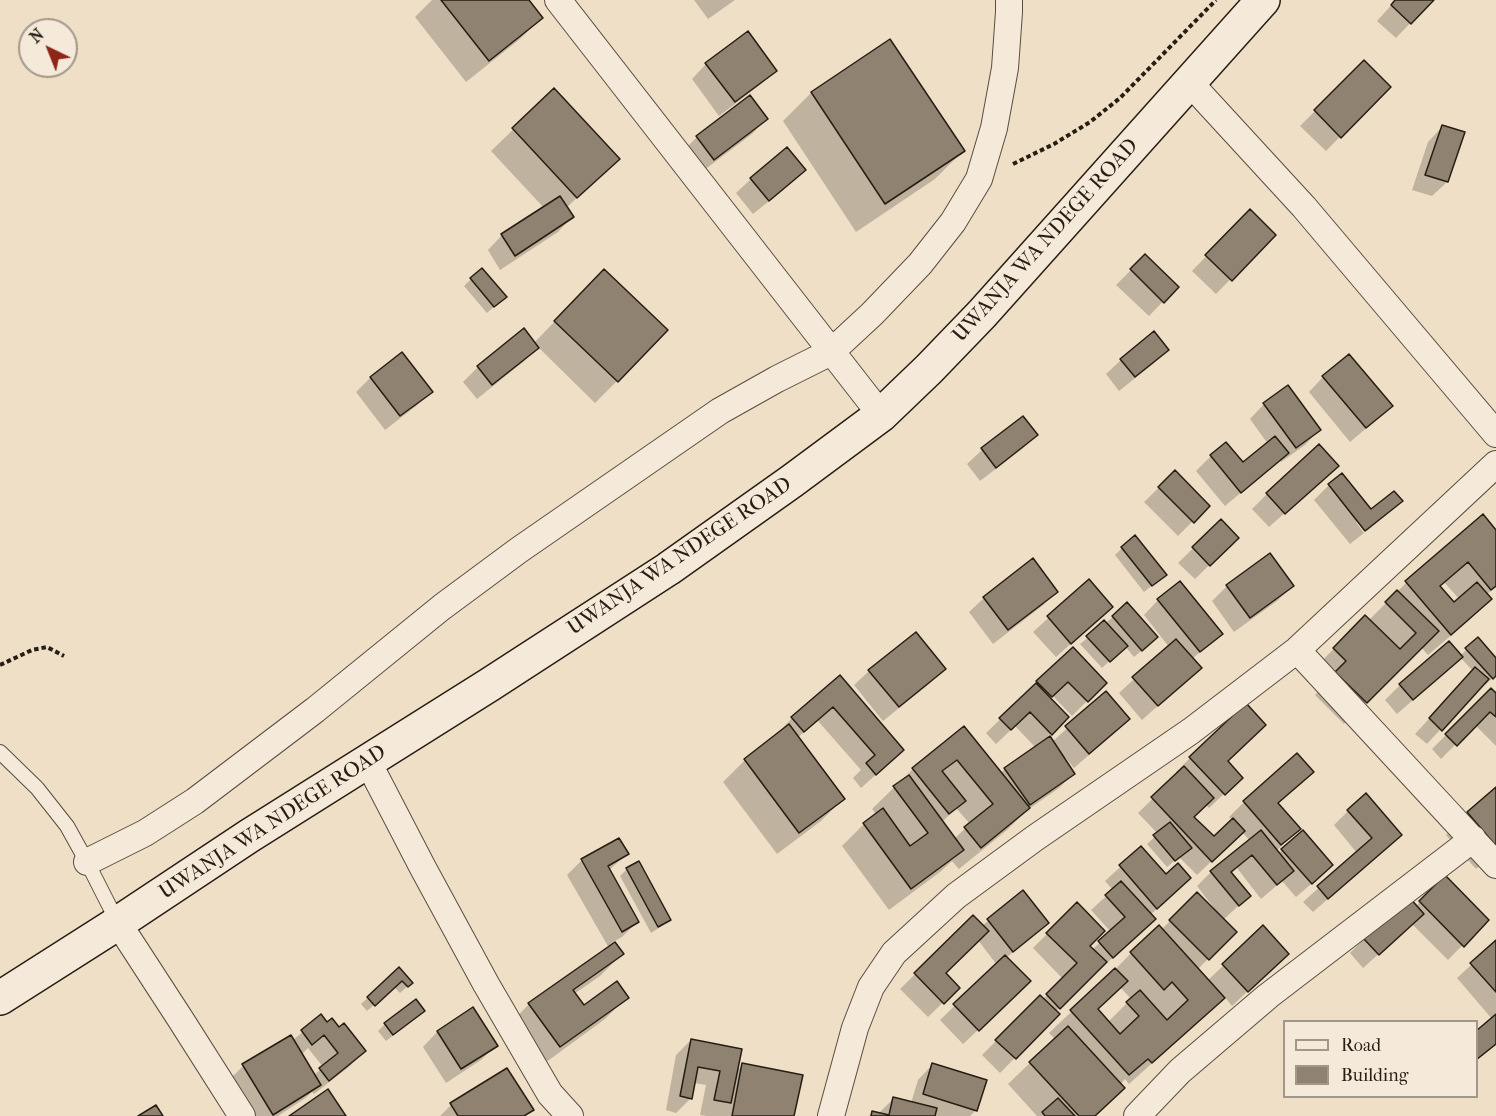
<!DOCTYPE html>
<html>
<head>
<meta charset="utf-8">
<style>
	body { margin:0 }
	#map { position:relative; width:1496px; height:1116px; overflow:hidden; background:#efdfc6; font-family:"IM FELL French Canon",serif }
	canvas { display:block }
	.legend { position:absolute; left:1283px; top:1020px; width:195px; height:78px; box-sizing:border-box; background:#f5eada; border:2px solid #a2988a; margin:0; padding:8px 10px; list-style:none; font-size:18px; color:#261e13 }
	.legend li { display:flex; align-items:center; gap:12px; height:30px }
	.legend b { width:30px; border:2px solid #a2988a }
	.north { position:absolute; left:18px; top:18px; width:60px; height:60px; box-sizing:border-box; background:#f5eada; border:2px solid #a2988a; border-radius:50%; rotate:317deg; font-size:16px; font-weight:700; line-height:24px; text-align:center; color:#261e13 }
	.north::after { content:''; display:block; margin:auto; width:21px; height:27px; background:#8f2418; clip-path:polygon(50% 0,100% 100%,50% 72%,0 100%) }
</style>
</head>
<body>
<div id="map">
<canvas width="1496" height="1116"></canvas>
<ul class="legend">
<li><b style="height:8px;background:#f5eada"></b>Road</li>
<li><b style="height:16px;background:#8f8270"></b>Building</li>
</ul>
<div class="north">N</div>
</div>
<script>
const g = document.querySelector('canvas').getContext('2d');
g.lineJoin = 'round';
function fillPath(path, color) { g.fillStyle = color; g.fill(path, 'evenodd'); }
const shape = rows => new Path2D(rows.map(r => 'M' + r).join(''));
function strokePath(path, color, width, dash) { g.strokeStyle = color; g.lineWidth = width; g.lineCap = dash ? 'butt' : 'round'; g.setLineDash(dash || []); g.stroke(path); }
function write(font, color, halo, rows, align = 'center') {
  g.font = font + ' "IM FELL French Canon",serif'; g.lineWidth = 6; g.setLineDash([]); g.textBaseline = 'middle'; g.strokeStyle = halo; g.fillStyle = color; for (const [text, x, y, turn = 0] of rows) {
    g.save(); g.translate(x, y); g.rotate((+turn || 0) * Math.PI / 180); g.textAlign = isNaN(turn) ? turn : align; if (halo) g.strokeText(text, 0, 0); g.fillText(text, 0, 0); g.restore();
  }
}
const shadow = shape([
	[432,0,527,0,541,18,520,39,466,82,415,17],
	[694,0,735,0,708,19],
	[1396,0,1432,0,1396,38,1377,21],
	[1364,62,1389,87,1326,151,1300,126],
	[706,64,775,71,760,85,719,116,692,79],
	[554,90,596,180,566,208,572,217,558,232,500,270,488,250,502,235,544,208,491,151],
	[811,93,963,151,935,179,856,232,783,121],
	[750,98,766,119,752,134,699,174,682,152,697,137],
	[1442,127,1447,182,1432,196,1412,190,1428,142],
	[804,170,789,185,753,214,736,193,751,179],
	[1250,211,1274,235,1216,294,1192,271],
	[1145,256,1177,287,1149,316,1116,285],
	[471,279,498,303,487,313,464,286],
	[582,293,617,381,595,403,538,347,523,362,477,399,463,382,478,367,524,330,534,343],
	[1167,349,1153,364,1119,391,1106,374,1121,360],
	[402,354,431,392,416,406,385,430,356,392,370,378],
	[1323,377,1391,405,1376,420,1350,442,1309,392],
	[1264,404,1319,430,1305,445,1281,462,1280,460,1225,506,1196,471,1211,456,1226,444,1243,464,1268,444,1250,419],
	[1023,418,1036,435,1022,449,980,481,967,464,982,450],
	[1175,472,1208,506,1178,536,1144,502],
	[1322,480,1269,527,1252,509,1267,494],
	[1329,485,1371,511,1401,501,1386,515,1367,531,1358,520,1356,522,1364,533,1350,544,1314,500],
	[1482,516,1496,532,1496,587,1486,595,1490,599,1468,621,1428,655,1421,647,1344,724,1315,695,1325,684,1312,671,1365,617,1369,620,1406,583],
	[1445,583,1459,599,1454,604,1439,587],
	[1221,521,1237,538,1195,579,1178,563],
	[1122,548,1158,581,1144,592,1115,555],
	[1270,555,1292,586,1277,601,1234,632,1212,601,1227,586],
	[1032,560,1056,591,1042,606,993,644,969,612,984,598],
	[1089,581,1096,621,1056,657,1033,632],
	[1158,600,1221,634,1192,659,1200,668,1142,720,1119,693,1169,647,1144,615],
	[1113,617,1149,644,1134,657,1125,646,1102,668,1080,644],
	[1449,643,1460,656,1467,649,1496,660,1496,675,1485,685,1483,683,1427,744,1415,734,1473,671,1460,657,1446,671,1397,714,1385,700,1400,685],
	[1073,649,1105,683,1072,716,1052,695,1049,698,1067,717,1048,736,1052,742,1106,693,1128,719,1113,734,1074,768,1065,757,1063,758,1073,774,1059,788,1026,811,1007,830,959,869,952,861,940,872,889,910,842,846,864,824,877,815,872,809,913,769,963,728,1000,773,1036,748,1015,726,996,744,986,733],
	[956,808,970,824,954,839,942,822],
	[944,669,929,684,883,721,854,685,869,671],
	[840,677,888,764,861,788,853,778,861,770,818,721,797,738,843,799,821,821,777,854,723,782,745,760,779,734,778,733,792,718],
	[1491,690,1493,693,1496,690,1496,746,1475,725,1441,759,1432,749],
	[1297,755,1312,772,1277,804,1299,829,1276,851,1278,854,1282,850,1317,879,1296,897,1282,881,1261,899,1237,868,1231,874,1249,896,1223,920,1235,932,1197,970,1207,981,1263,928,1272,968,1232,1006,1224,996,1201,1019,1129,1084,1125,1079,1094,1116,1037,1116,1008,1084,1055,1039,1049,1033,1110,975,1131,953,1159,928,1161,930,1197,894,1212,909,1214,908,1197,886,1211,872,1250,841,1242,832,1197,875,1179,857,1167,867,1147,844,1158,834,1138,813,1178,774,1176,772,1190,758,1226,762,1226,792,1209,808,1205,804,1193,817,1214,839,1232,820,1229,817,1244,802],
	[1120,987,1131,999,1108,1022,1097,1010],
	[1496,789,1496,852,1476,869,1446,835,1468,813],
	[1348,811,1385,849,1313,912,1303,902,1357,853,1334,825],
	[1141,848,1175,893,1150,915,1139,934,1098,971,1097,970,1055,1012,1058,1014,1000,1073,982,1055,1040,997,1043,999,1063,979,1033,948,1077,904,1088,946,1092,950,1111,932,1091,910,1113,890,1105,881],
	[627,854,608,871,637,922,622,937,613,942,622,954,600,976,574,994,584,1007,627,997,605,1019,538,1068,508,1026,529,1004,609,948,567,875,582,860],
	[638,863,669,919,662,926,651,933,620,876,627,869],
	[1445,877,1487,920,1448,960,1412,924,1363,968,1350,953,1364,939,1415,907],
	[1023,892,1047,922,1032,937,1006,958,1014,996,963,1044,940,1020,997,965,978,940,944,973,958,988,928,1017,900,989,973,917,982,926],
	[1496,942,1496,1044,1476,1061,1476,1033,1492,1019,1457,978],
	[399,969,411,983,400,993,394,987,367,1011,361,1004],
	[472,1009,496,1045,481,1060,446,1083,423,1047,437,1032],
	[423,1011,416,1018,386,1041,378,1031,385,1024],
	[321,1016,327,1024,364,1051,350,1066,314,1094,312,1092,304,1099,278,1116,251,1116,229,1080,243,1066,292,1041],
	[308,1048,323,1067,314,1075,301,1055],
	[691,1040,736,1071,743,1065,793,1116,707,1116,700,1115,706,1085,694,1083,691,1098,676,1113,666,1110,676,1055],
	[932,1065,976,1110,970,1116,869,1116,872,1112,878,1114,894,1098,911,1103,918,1080],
	[507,1070,532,1110,525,1116,440,1116,451,1105]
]);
const building = shape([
	[441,0,529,0,543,18,489,61,441,0],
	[1395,0,1434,0,1411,24,1391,5,1395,0],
	[748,31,777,71,735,102,705,63,748,31],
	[890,39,965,151,885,204,811,92,890,39],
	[1364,60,1391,87,1341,138,1314,110,1364,60],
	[554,88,620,159,577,198,512,128,554,88],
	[750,95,768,119,714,160,696,136,750,95],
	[1442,125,1465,132,1448,182,1425,175,1442,125],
	[787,147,806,170,769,201,750,178,787,147],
	[560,196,574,217,515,256,501,234,560,196],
	[1250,209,1276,235,1232,281,1205,255,1250,209],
	[1145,254,1179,287,1164,303,1130,269,1145,254],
	[482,268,507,297,494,307,470,278,482,268],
	[604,269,668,330,618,382,554,321,604,269],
	[524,328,539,348,492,385,477,366,524,328],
	[1154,331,1169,350,1135,377,1120,359,1154,331],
	[402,352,433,392,400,416,370,377,402,352],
	[1349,354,1393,406,1366,428,1322,376,1349,354],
	[1288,385,1321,430,1296,448,1263,403,1288,385],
	[1023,416,1038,435,996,468,981,448,1023,416],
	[1275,436,1289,453,1241,493,1210,455,1226,442,1243,462,1275,436],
	[1319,444,1339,466,1285,514,1266,493,1319,444],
	[1175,470,1210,506,1194,523,1158,487,1175,470],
	[1342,473,1371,509,1394,491,1403,501,1365,531,1328,484,1342,473],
	[1483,514,1496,530,1496,586,1491,590,1468,562,1440,586,1454,602,1477,582,1492,599,1451,635,1405,581,1483,514],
	[1221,519,1239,538,1210,566,1192,547,1221,519],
	[1135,535,1167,575,1152,586,1121,547,1135,535],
	[1270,553,1294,586,1250,618,1226,585,1270,553],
	[1033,558,1058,592,1008,630,983,597,1033,558],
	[1089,579,1113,607,1071,644,1047,616,1089,579],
	[1180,581,1223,634,1200,652,1157,599,1180,581],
	[1397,590,1439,631,1367,703,1335,672,1346,661,1333,648,1365,615,1400,649,1416,633,1385,602,1397,590],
	[1127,602,1158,637,1142,651,1112,616,1127,602],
	[1104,620,1128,646,1110,662,1086,636,1104,620],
	[916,632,946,669,899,707,868,670,916,632],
	[1478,637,1496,658,1496,676,1493,679,1465,648,1478,637],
	[1176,639,1202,668,1158,706,1132,677,1176,639],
	[1449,641,1463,657,1413,700,1399,684,1449,641],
	[1073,647,1107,683,1088,702,1068,682,1052,697,1036,681,1073,647],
	[1475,667,1489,679,1442,731,1429,718,1475,667],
	[840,675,904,750,876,775,866,763,875,755,833,707,804,732,791,717,840,675],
	[1036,683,1069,717,1052,735,1030,712,1011,730,999,718,1036,683],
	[1491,688,1496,693,1496,717,1490,712,1457,746,1445,734,1491,688],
	[1106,691,1130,719,1089,754,1065,726,1106,691],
	[1246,703,1266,725,1228,761,1243,778,1225,795,1189,757,1246,703],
	[789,724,845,799,799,833,744,759,789,724],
	[964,726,1030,808,981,848,964,827,993,804,957,760,942,771,966,801,949,814,912,768,964,726],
	[1050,736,1075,774,1030,805,1004,768,1050,736],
	[1297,753,1314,772,1278,803,1301,829,1281,845,1243,801,1297,753],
	[1184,766,1214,798,1194,817,1214,836,1233,818,1245,831,1212,862,1151,797,1184,766],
	[909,775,964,850,911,889,863,823,883,808,910,846,928,833,893,786,909,775],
	[1496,787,1496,846,1467,812,1496,787],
	[1366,793,1402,835,1328,899,1317,886,1372,838,1347,810,1366,793],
	[1170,822,1192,848,1175,861,1153,835,1170,822],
	[1261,830,1294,871,1277,885,1252,855,1231,872,1251,896,1239,906,1210,871,1261,830],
	[1303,830,1333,865,1312,884,1281,849,1303,830],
	[619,838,629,854,608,866,639,922,622,932,581,859,619,838],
	[1141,846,1166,874,1178,863,1191,878,1157,909,1119,865,1141,846],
	[639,861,671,920,658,927,626,868,639,861],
	[1445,875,1489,920,1464,947,1419,901,1445,875],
	[1121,881,1156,919,1113,958,1098,941,1125,917,1105,895,1121,881],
	[1023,890,1049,923,1013,952,987,919,1023,890],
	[1197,892,1237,932,1209,960,1169,920,1197,892],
	[1409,897,1424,914,1379,955,1363,938,1409,897],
	[1077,902,1105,931,1090,946,1107,962,1060,1009,1046,994,1077,963,1046,933,1077,902],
	[973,915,989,931,946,973,960,988,944,1004,914,973,973,915],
	[1159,925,1225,998,1152,1063,1148,1059,1129,1075,1070,1010,1115,968,1128,981,1098,1009,1120,1034,1139,1016,1126,1002,1140,990,1167,1020,1188,1000,1172,982,1164,990,1130,952,1159,925],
	[1263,925,1289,954,1248,992,1222,964,1263,925],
	[1496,940,1496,992,1470,963,1496,940],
	[615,942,624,954,573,990,584,1005,617,981,629,998,560,1047,528,1003,615,942],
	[1005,955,1031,981,979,1031,953,1004,1005,955],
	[399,967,413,983,408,987,402,981,375,1006,367,997,399,967],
	[1040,995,1060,1014,1016,1059,995,1040,1040,995],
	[416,999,425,1011,393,1035,384,1023,416,999],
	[473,1007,498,1046,461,1069,437,1031,473,1007],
	[321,1014,327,1022,332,1018,339,1027,344,1023,366,1051,329,1081,319,1068,338,1053,324,1035,312,1045,301,1030,321,1014],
	[1496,1014,1496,1044,1476,1060,1476,1031,1496,1014],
	[1068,1026,1125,1088,1095,1116,1079,1116,1029,1062,1068,1026],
	[291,1035,321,1085,273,1115,242,1064,291,1035],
	[691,1039,742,1049,731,1103,714,1100,720,1071,698,1067,692,1099,680,1096,691,1039],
	[742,1063,803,1075,794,1116,732,1116,742,1063],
	[932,1063,987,1080,977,1111,923,1094,932,1063],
	[507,1068,534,1110,524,1116,458,1116,450,1103,507,1068],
	[328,1089,346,1116,289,1116,328,1089],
	[893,1097,937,1108,935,1116,871,1116,872,1111,889,1115,893,1097],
	[1058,1098,1075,1116,1045,1116,1042,1112,1058,1098],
	[156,1105,163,1116,138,1116,156,1105]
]);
const path = shape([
	[1013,164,1054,144,1090,122,1120,98,1216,0],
	[0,665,32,650,47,647,64,656]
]);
const service = shape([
	[0,752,37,788,67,826,87,862,118,923]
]);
const minor = shape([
	[558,0,881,415],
	[1190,83,1304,207,1496,434],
	[1297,650,1496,865],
	[368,762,423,868,486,984,550,1094,570,1116],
	[87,862,145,833,195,801,315,710,442,607,519,550,720,411,777,379,831,352,872,314,920,264,953,222,979,179,994,128,1005,68,1009,12,1009,0],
	[118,923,181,1020,242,1116],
	[831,1116,855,1028,871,987,894,953,956,896,1035,838,1191,731,1297,650,1496,464],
	[1137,1116,1180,1071,1268,996,1473,839]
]);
const secondary = shape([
	[0,998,118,923,249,836,489,685,668,569,792,481,881,415,929,369,982,314,1263,0]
]);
const streetNames = [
	["UWANJA WA NDEGE ROAD",1046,241,-48],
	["UWANJA WA NDEGE ROAD",680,557,-34],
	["UWANJA WA NDEGE ROAD",273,823,-33]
];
fillPath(shadow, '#0003');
fillPath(building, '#8f8270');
strokePath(building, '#261e13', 1.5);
strokePath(service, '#584e40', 16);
strokePath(minor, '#584e40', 28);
strokePath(secondary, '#261e13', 36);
strokePath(path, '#261e13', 4, [4.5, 3]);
strokePath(service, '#f5eada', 14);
strokePath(minor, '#f5eada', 26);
strokePath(secondary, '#f5eada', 33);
write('21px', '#261e13', '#f5eada', streetNames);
</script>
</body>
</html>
